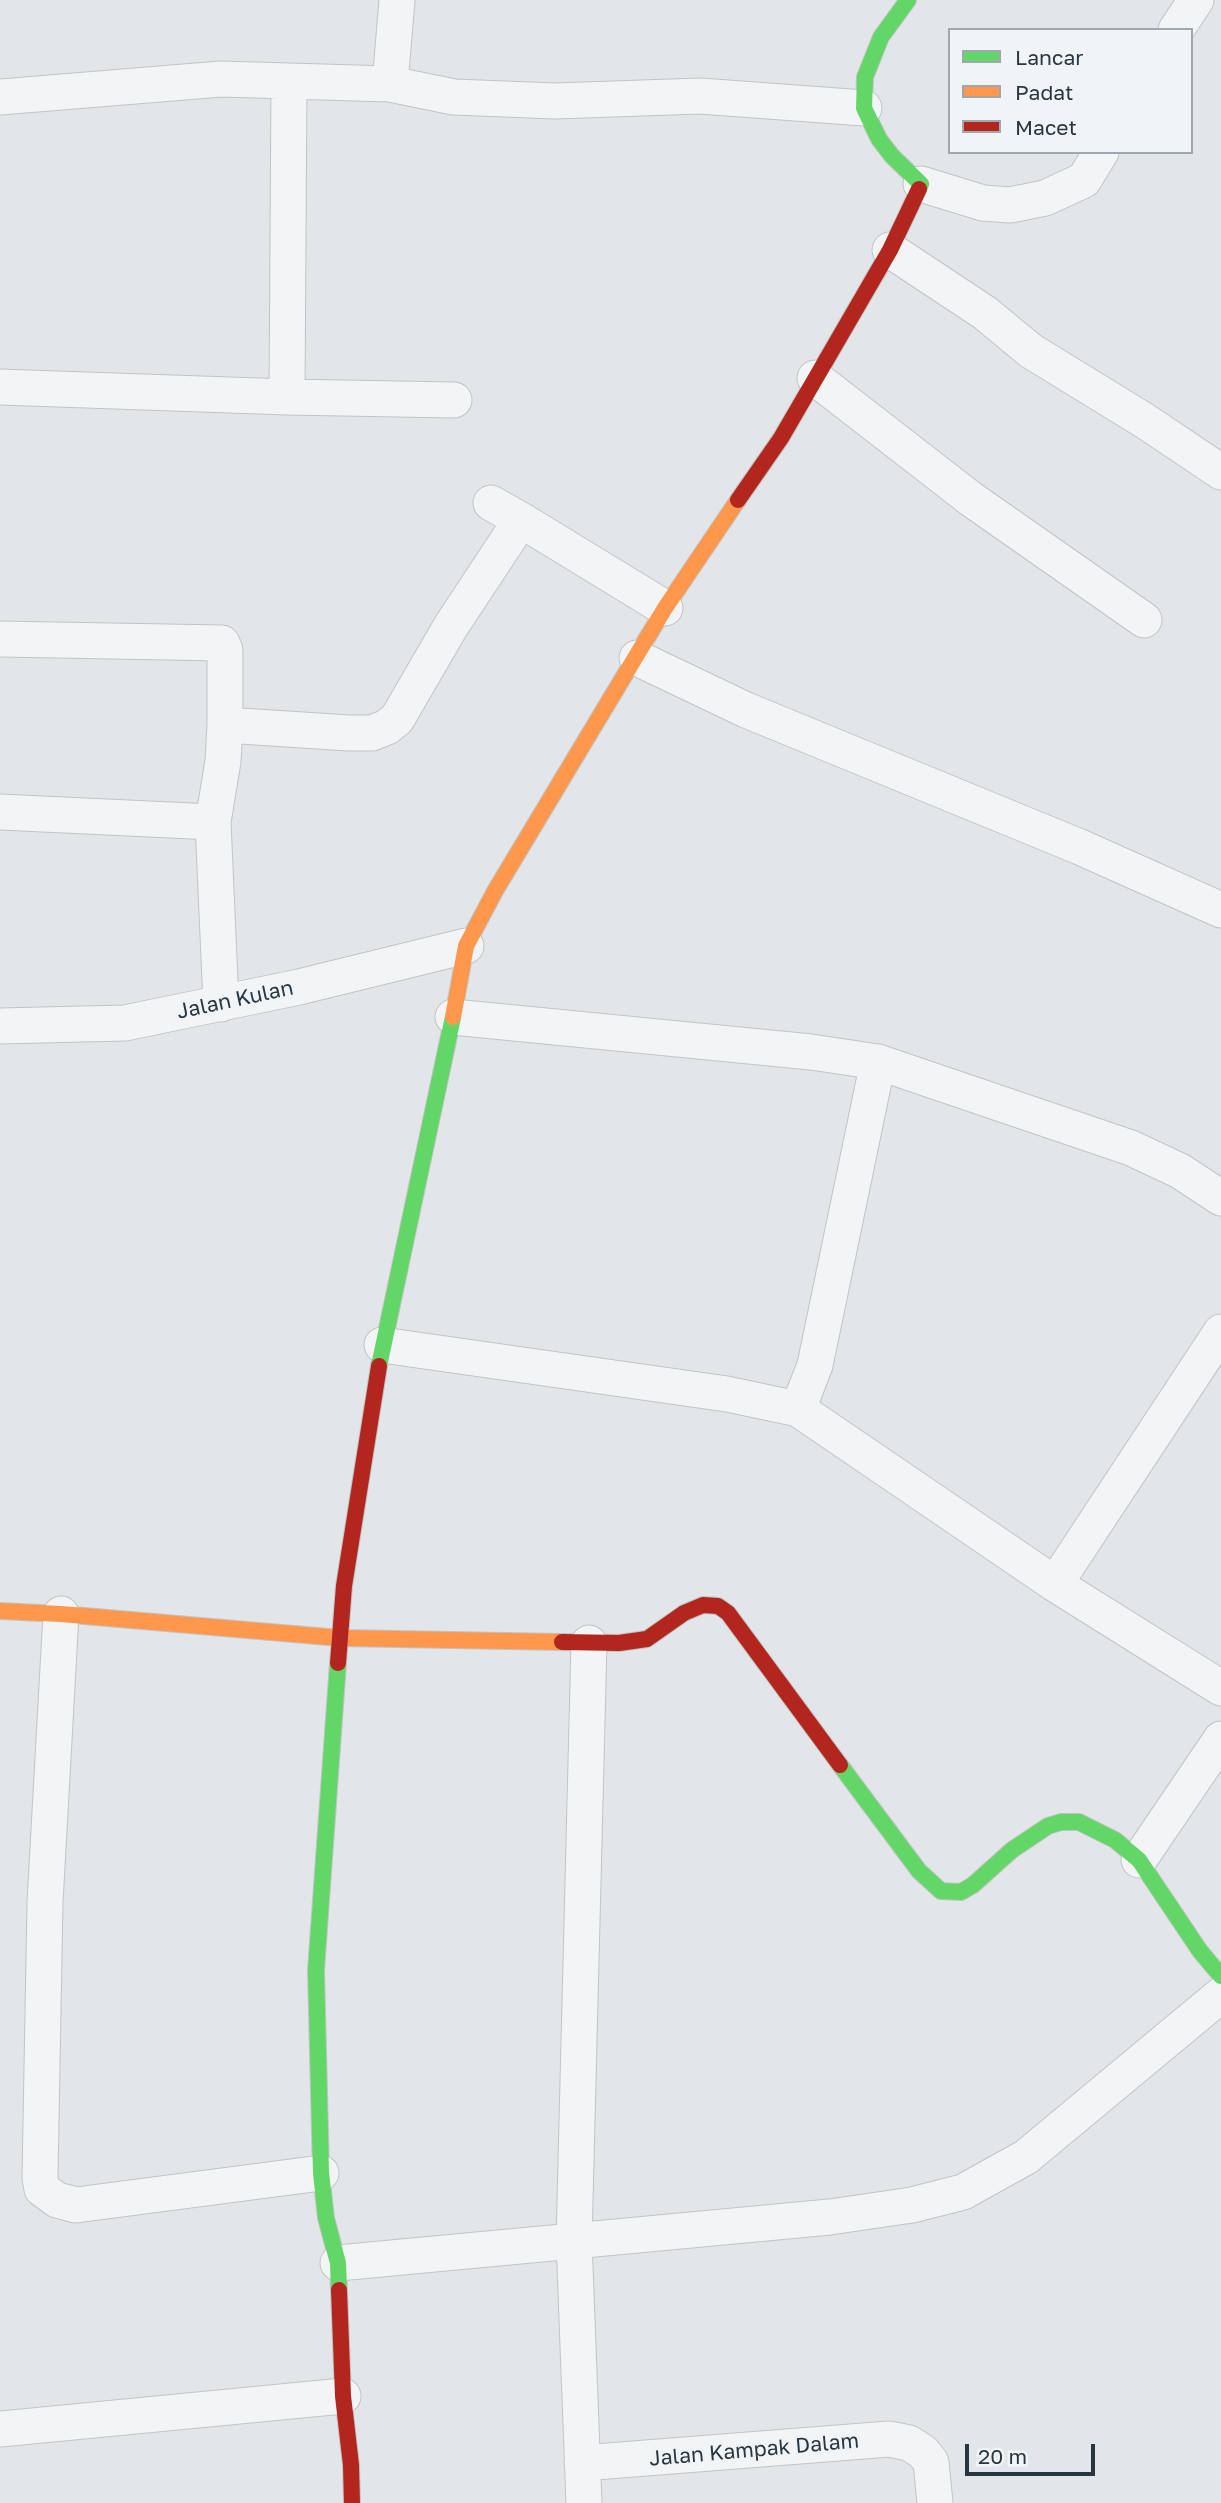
<!DOCTYPE html>
<html>
<head>
<meta charset="utf-8">
<style>
	body { margin:0 }
	#map { position:relative; width:1221px; height:2503px; overflow:hidden; background:#e3e6e8; font-family:"Golos Text",sans-serif }
	canvas { display:block }
	.legend { position:absolute; left:948px; top:28px; width:245px; height:126px; box-sizing:border-box; background:#f0f4f7; border:2px solid #a0a8af; margin:0; padding:9px 12px; list-style:none; font-size:21px; color:#283642 }
	.legend li { display:flex; align-items:center; gap:14px; height:35px }
	.legend b { width:35px; border:2px solid #a0a8af }
	.scale { position:absolute; left:965px; top:2444px; width:130px; height:32px; box-sizing:border-box; border:4px solid #283642; border-top:0; padding-left:9px; font-size:21px; line-height:24px; white-space:nowrap; color:#283642; -webkit-text-stroke:5px #f0f4f7; paint-order:stroke }
</style>
</head>
<body>
<div id="map">
<canvas width="1221" height="2503"></canvas>
<ul class="legend">
<li><b style="height:9px;background:#63d668"></b>Lancar</li>
<li><b style="height:9px;background:#ff974d"></b>Padat</li>
<li><b style="height:9px;background:#b3261e"></b>Macet</li>
</ul>
<div class="scale">20 m</div>
</div>
<script>
const g = document.querySelector('canvas').getContext('2d');
g.lineJoin = 'round';
const shape = rows => new Path2D(rows.map(r => 'M' + r).join(''));
function strokePath(path, color, width, dash) { g.strokeStyle = color; g.lineWidth = width; g.lineCap = dash ? 'butt' : 'round'; g.setLineDash(dash || []); g.stroke(path); }
function write(font, color, halo, rows, align = 'center') {
  g.font = font + ' "Golos Text",sans-serif'; g.lineWidth = 5; g.setLineDash([]); g.textBaseline = 'middle'; g.strokeStyle = halo; g.fillStyle = color; for (const [text, x, y, turn = 0] of rows) {
    g.save(); g.translate(x, y); g.rotate((+turn || 0) * Math.PI / 180); g.textAlign = isNaN(turn) ? turn : align; if (halo) g.strokeText(text, 0, 0); g.fillText(text, 0, 0); g.restore();
  }
}
const street = shape([
	[1176,30,1196,0],
	[390,84,397,0],
	[0,97,221,79,390,84,454,97,555,101,700,96,864,108],
	[921,184,983,203,1010,205,1045,198,1084,180,1101,152],
	[890,250,985,313,1031,351,1145,421,1221,472],
	[815,378,971,499,1144,620],
	[0,387,287,397,454,400],
	[287,397,289,81],
	[491,503,521,520],
	[0,639,222,643,225,650,225,725],
	[637,658,746,710,1080,847,1221,910],
	[0,812,213,822],
	[221,1004,213,822,223,761,225,725,349,733,372,733,387,727,397,719,451,626,521,520,665,608],
	[453,1017,811,1052,878,1062,1131,1148,1180,1171,1221,1198],
	[0,1026,125,1023,299,987,466,946],
	[382,1345,727,1394,798,1409,815,1365,878,1062],
	[798,1409,1055,1584,1221,1688],
	[1055,1584,1221,1332],
	[61,1614,45,1902,40,2178,42,2189,57,2200,76,2205,321,2173],
	[1139,1860,1221,1739],
	[338,2263,830,2217,912,2205,963,2192,1026,2157,1221,1995],
	[0,2429,343,2396],
	[582,2463,889,2439,909,2443,923,2452,931,2462,935,2503],
	[584,2503,574,2241,589,1643]
]);
const fast = shape([
	[908,0,881,37,865,77,864,108,879,139,892,156,921,184,919,189],
	[379,1366,453,1017],
	[338,1663,316,1970,321,2173,326,2218,338,2263,339,2290],
	[840,1765,919,1871,941,1891,961,1892,973,1885,1012,1850,1048,1826,1061,1822,1079,1822,1115,1840,1139,1860,1200,1951,1221,1976]
]);
const slow = shape([
	[453,1017,466,946,495,891,665,608,738,500],
	[0,1611,61,1614,340,1638,562,1642]
]);
const jam = shape([
	[738,500,781,438,890,250,919,189],
	[562,1642,619,1643,647,1639,684,1613,703,1605,718,1606,728,1613,840,1765],
	[338,1663,344,1586,379,1366],
	[339,2290,343,2396,351,2465,352,2503]
]);
const streetNames = [
	["Jalan Kulan",235,1000,-12],
	["Jalan Kampak Dalam",754,2450,-5]
];
strokePath(street, '#c1c4c6', 37);
strokePath(fast, '#c1c4c6', 18);
strokePath(slow, '#c1c4c6', 18);
strokePath(jam, '#c1c4c6', 18);
strokePath(street, '#f2f4f5', 35);
strokePath(fast, '#63d668', 16);
strokePath(slow, '#ff974d', 16);
strokePath(jam, '#b3261e', 16);
write('21px', '#283642', '#f0f4f7', streetNames);
</script>
</body>
</html>
